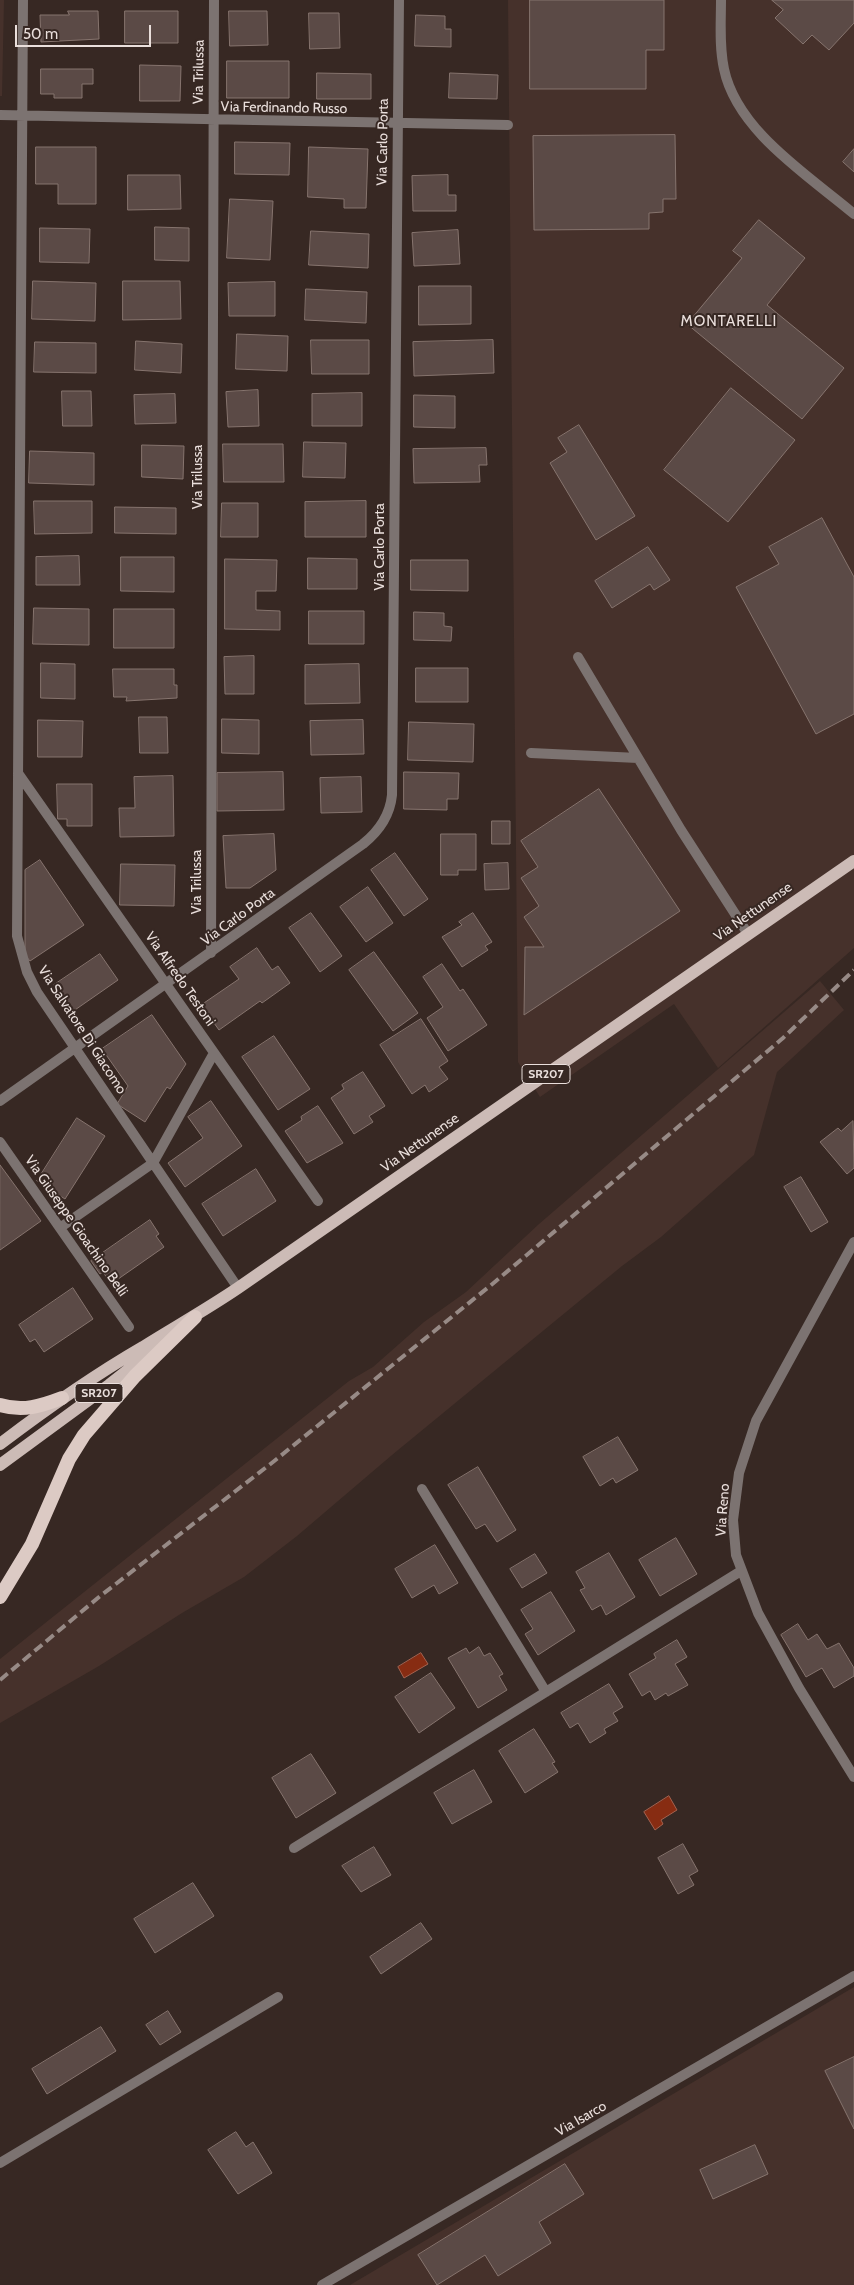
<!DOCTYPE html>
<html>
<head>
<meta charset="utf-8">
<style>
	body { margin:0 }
	#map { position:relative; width:854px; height:2285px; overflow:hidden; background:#372823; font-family:Cabin,sans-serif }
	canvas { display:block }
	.scale { position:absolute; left:15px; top:25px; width:136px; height:22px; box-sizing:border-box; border:2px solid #eadfdc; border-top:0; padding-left:6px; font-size:15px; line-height:18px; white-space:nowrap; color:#eadfdc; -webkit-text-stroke:4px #372823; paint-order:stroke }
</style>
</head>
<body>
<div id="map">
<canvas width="854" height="2285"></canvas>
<div class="scale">50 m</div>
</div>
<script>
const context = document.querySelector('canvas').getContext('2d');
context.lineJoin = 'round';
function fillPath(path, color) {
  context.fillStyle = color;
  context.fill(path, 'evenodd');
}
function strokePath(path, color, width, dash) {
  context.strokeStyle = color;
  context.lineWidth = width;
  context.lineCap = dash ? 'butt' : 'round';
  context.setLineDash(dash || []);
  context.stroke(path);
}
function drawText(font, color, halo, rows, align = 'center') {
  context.font = font + ' Cabin,sans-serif';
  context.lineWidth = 4;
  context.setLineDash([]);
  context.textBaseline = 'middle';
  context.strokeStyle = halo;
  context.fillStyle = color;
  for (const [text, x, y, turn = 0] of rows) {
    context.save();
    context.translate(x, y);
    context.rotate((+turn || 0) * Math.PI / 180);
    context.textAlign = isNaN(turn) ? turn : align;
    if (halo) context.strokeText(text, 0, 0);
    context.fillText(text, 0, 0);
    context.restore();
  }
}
fillPath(new Path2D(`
	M0,0H4L2,96H0Z
	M508,0H854V948L718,1068L674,1004L540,1097L518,1062Z
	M820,981L844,1010L777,1072L754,1155L661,1237L622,1266L392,1455L297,1536L244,1577L182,1613L99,1666L0,1723V1659L349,1381L373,1367L424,1322L466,1292L539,1224Z
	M854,1987V2285H350Z`), '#46312b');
const water = new Path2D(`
	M421,1653L428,1664L404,1678L398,1667Z
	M669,1796L677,1810L661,1820L663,1824L655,1830L644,1812Z`);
fillPath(water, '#872c12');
strokePath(water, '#a5624f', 1);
const building = new Path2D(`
	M530,0H664V50H646V89H530Z
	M772,0H854V23L829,50L812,35L803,44L775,18L783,10Z
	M68,11H98L99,39L41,42L40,15H69Z
	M125,11H178V43H125Z
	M229,11H267L268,45L230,46Z
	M309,13H339L340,48L310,49Z
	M416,15L445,16V29H451V47L415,46Z
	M227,61H289V98H227Z
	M140,65L181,66L180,101H140Z
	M41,69H93V84H82V98H54V94H41Z
	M317,73L371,74V99H317Z
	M450,73L498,75L497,99L449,98Z
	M675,135L676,199H663V212L649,213V229L534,230L533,136Z
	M235,142L290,143L289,175L235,174Z
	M36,147H96V204H58V184H36Z
	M309,147L368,149L366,208H344V199L308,197Z
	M854,149V172L843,162Z
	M128,175H180L181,209L128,210Z
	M448,175V195H456V211H413L412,176Z
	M230,199L273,201L270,260L227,258Z
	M759,220L805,258L767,305L844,368L802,419L687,324L742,258L733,251Z
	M155,227L189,228V261L155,260Z
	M40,228L90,229L89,263L40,262Z
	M458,230L460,264L414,266L412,233Z
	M311,231L369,234L368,268L309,265Z
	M33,281L96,283L95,321L32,319Z
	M123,281H180L181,319L123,320Z
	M275,282V316H229L228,283Z
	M419,286H471V324L419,325Z
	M306,289L367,292L366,323L305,320Z
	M237,334L288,336L287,371L236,369Z
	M311,340H369V374H312Z
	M493,340L494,373L414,376L413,342Z
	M136,341L182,344L181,373L135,370Z
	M35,342L96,343V373L34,372Z
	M731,388L795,440L728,522L664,470Z
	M258,390L259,426L228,427L226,392Z
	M62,391H91L92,426H63Z
	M362,393V426H312V394Z
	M175,394L176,423L135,424L134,395Z
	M414,395L455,396V428L414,427Z
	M579,425L635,516L596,540L550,463L567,452L558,438Z
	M304,442L346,443L345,478L303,477Z
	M223,444H283L284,482H224Z
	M142,445L184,446L183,479L142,477Z
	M486,448L487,465H479L480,482L414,483L413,449Z
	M30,451L94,453V485L29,483Z
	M34,501H92V533L35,534Z
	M366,501V537H305V502Z
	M222,503H258V537H221Z
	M115,507L176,508V534L115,533Z
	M822,518L854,577V714L816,734L736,587L779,564L769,547Z
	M648,547L670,580L654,590L650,584L612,608L595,581Z
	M79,556L80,585H36V557Z
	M121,557H174V592L121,591Z
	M308,558L357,559V589H308Z
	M225,559L277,560L276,591H256V610L280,611V630L225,629Z
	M411,560H468V591L411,590Z
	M34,608L89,609V645L33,644Z
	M114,609H174V648H114Z
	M309,611H364V644H309Z
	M414,612L444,613V626L452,627L451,641L414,640Z
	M254,656V694H225L224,657Z
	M41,663L75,664V699L41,698Z
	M359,664L360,703L305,704V665Z
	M416,668H468V702H416Z
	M113,669H174V685H177V698L126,701L127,697H114Z
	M139,717H167L168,753H140Z
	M222,719L259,720V754L222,753Z
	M38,720L83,721L82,757H38Z
	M363,720L364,754L311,755L310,721Z
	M409,722L474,724L473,762L408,760Z
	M283,772L284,810L217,811V773Z
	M404,772L459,773L458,799H447V810L404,809Z
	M173,776L174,836L120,837L119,808H135L134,777Z
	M361,777L362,812L321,813L320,778Z
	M57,784H92V826H67V819H58Z
	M599,789L680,911L524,1015L525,947H544L524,917L539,906L521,878L538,867L521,841Z
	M492,821H510V844H492Z
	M274,834L276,870L250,888H226L223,836Z
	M441,834H476V870H458V875H441Z
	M395,853L428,899L404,916L371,870Z
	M40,860L84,925L30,961L25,955V870Z
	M508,863L509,889L485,890L484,864Z
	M121,864L175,865L174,906L120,905Z
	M368,887L393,923L366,942L340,907Z
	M311,913L342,956L320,972L289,928Z
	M473,913L492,942L485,946L488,950L462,967L442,937L462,925L459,922Z
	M257,948L272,970L278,966L290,983L262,1003L260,1001L219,1030L201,1005L239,979L230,967Z
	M374,952L418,1013L393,1031L349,970Z
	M100,954L118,980L72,1012L54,985Z
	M442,964L460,991L463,989L487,1025L448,1051L427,1018L443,1007L423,977Z
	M152,1015L186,1064L170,1089L167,1087L145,1122L117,1104L128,1086L102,1049Z
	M421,1019L448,1061L439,1067L448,1079L429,1092L425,1085L412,1094L380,1045Z
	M274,1036L310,1089L278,1110L242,1057Z
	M363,1072L385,1106L369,1116L373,1122L354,1134L331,1098L344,1089L342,1085Z
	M211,1101L242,1146L185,1187L168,1163L203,1138L188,1117Z
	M318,1106L343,1143L307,1163L285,1131L302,1120L301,1117Z
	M77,1118L105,1136L65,1199L37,1181Z
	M853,1121L854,1168L847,1174L820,1142L838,1128L841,1131Z
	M0,1165L41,1221L0,1250Z
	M256,1169L276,1201L223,1236L202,1204Z
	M801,1177L828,1222L811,1232L784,1187Z
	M150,1220L159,1234L156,1236L164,1247L111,1284L103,1272L100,1274L91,1261Z
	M73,1288L93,1319L44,1352L35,1339L30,1342L19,1325Z
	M618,1437L638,1470L616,1483L613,1478L600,1486L583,1457Z
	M478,1467L516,1530L497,1542L485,1524L476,1529L448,1485Z
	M676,1538L697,1574L660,1596L639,1560Z
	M435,1545L458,1583L439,1594L434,1585L412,1598L395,1569Z
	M609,1553L635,1597L606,1615L601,1605L592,1610L580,1590L585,1588L576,1572Z
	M535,1554L547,1573L522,1588L510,1569Z
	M551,1592L575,1631L538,1655L525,1634L533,1629L521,1610Z
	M798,1624L808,1640L817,1634L827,1649L839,1643L854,1668V1676L834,1688L822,1668L806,1677L781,1635Z
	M677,1640L687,1657L675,1664L688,1685L668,1696L666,1693L655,1700L650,1691L642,1696L629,1674L656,1658L654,1654Z
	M479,1647L484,1656L490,1653L503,1674L499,1676L507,1690L478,1708L448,1658L466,1648L469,1653Z
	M431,1673L455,1708L419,1733L395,1697Z
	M609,1684L623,1707L613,1713L618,1721L604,1729L606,1733L590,1743L578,1723L570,1728L561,1713Z
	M534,1729L555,1762L552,1763L558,1772L525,1793L499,1751Z
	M311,1754L336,1793L296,1818L272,1778Z
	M474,1770L492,1802L452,1824L434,1793Z
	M683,1844L698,1871L689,1876L694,1885L678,1894L658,1858Z
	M374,1847L391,1875L361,1892L342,1866Z
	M193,1883L214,1916L155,1953L134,1919Z
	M421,1923L432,1939L381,1974L370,1957Z
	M168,2011L181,2032L160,2045L146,2025Z
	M101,2027L116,2051L47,2094L32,2069Z
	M854,2057V2129L825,2071Z
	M236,2132L246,2147L253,2142L272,2173L238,2194L208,2150Z
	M755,2145L768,2174L713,2199L700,2170Z
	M565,2164L584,2194L539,2222L551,2243L498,2276L485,2255L437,2285L418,2255Z`);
fillPath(building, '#5b4a46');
strokePath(building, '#86746e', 1);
strokePath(new Path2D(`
	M578,657L681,830L748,934
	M531,753L638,758`), '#7c7371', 10);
strokePath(new Path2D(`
	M23,0L17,936L27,972L37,992L238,1288
	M721,0C721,23 719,46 724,69C737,131 808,175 854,214
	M0,115L508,125
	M18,773L318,1201
	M211,953L214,0
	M0,1101L363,844C378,832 390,815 392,795L399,0
	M0,1142L129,1327
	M61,1227L153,1163L214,1053
	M854,1242L756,1421L739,1473L733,1520L736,1555L758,1613L799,1688L854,1777
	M422,1489L546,1692
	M294,1848L741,1571
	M0,2163L278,1997
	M322,2285L854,1976`), '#7c7371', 10);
strokePath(new Path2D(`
	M0,1444C46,1409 93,1376 143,1347C175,1327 207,1309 238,1288L854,861
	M0,1465L109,1385L156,1348`), '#ccbbb6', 12);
strokePath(new Path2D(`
	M0,1405C23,1412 41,1406 62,1398
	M0,1597L32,1544L69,1459L84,1435L135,1376L195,1317`), '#dccac4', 14);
strokePath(new Path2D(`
	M0,1680L99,1597L273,1462L496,1281L783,1038L854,970`), '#978a86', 4, [10, 5]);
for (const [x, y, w] of [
	[546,1074,48],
	[99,1393,48]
]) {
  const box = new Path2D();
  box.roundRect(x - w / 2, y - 9.5, w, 19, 4);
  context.fillStyle = '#372823';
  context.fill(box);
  strokePath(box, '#eadfdc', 1);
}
drawText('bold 12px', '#eadfdc', null, [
	["SR207",546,1074],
	["SR207",99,1393]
]);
drawText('14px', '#eadfdc', '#372823', [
	["Via Trilussa",199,72,-89],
	["Via Ferdinando Russo",284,108,1],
	["Via Carlo Porta",383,142,-89],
	["Via Trilussa",198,477,-90],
	["Via Carlo Porta",380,547,-90],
	["Via Trilussa",197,882,-90],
	["Via Nettunense",753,912,-35],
	["Via Carlo Porta",238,917,-36],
	["Via Alfredo Testoni",180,979,55],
	["Via Salvatore Di Giacomo",82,1030,57],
	["Via Nettunense",420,1143,-35],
	["Via Giuseppe Gioachino Belli",76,1226,55],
	["Via Reno",723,1510,-86],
	["Via Isarco",581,2119,-30]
]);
context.letterSpacing = '1px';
drawText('15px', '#eadfdc', '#372823', [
	["MONTARELLI",729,322]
]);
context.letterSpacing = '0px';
</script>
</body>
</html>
